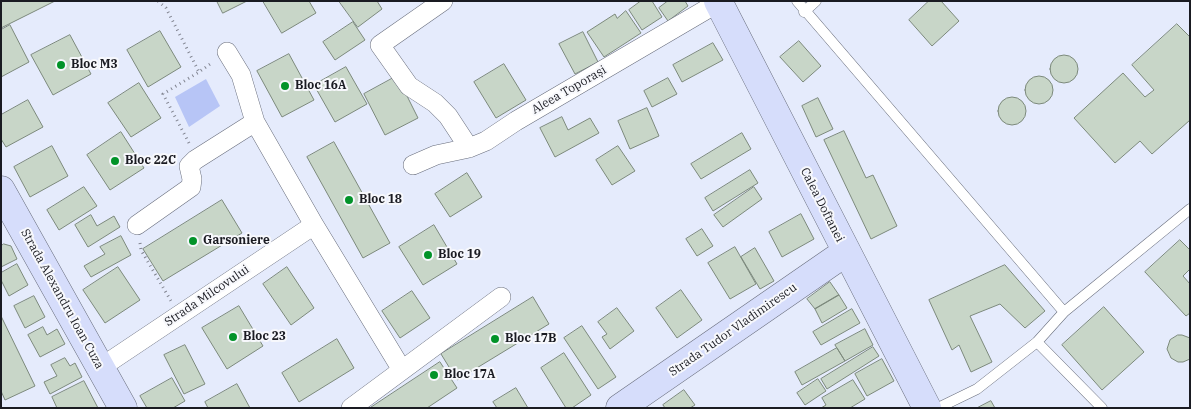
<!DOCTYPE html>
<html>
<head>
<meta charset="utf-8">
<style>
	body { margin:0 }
	#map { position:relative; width:1191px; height:409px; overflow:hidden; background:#e5ebfc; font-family:"IBM Plex Serif",serif }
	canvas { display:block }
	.frame { position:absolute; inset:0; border:2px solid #1a1b22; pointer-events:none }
</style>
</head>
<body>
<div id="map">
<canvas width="1191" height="409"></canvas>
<div class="frame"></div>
</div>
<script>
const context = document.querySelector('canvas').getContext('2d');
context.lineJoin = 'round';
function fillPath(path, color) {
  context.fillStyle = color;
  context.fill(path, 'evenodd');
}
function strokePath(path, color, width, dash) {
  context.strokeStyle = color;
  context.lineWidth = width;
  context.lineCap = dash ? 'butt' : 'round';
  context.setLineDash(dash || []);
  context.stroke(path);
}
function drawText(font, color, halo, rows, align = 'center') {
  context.font = font + ' "IBM Plex Serif",serif';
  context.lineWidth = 4;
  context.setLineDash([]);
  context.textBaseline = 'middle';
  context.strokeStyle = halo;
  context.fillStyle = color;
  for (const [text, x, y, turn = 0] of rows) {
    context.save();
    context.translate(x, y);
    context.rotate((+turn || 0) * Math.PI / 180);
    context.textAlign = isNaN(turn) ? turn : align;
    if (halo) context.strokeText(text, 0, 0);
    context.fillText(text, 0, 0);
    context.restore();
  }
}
fillPath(new Path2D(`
	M206,79L220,106L189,127L175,97Z`), '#b7c5f6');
const building = new Path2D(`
	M1,1H55L1,28Z
	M217,1H247L223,13Z
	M263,1H309L316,13L282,33Z
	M339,1H377L382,9L358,27Z
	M641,1H652L662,17L642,30L629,10Z
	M668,1H685L688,6L668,21L659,8Z
	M929,1H941L959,21L932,46L909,20Z
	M626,11L641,33L604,57L587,32L615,14L617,18Z
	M353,22L365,40L335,60L323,42Z
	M1177,24L1190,37V120L1152,154L1140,141L1115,163L1074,118L1123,73L1145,97L1154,90L1132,65Z
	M10,25L29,62L1,77V30Z
	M160,31L181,67L148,87L127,50Z
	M583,32L598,62L575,74L559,44Z
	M70,35L91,74L53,95L31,55Z
	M799,41L821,66L803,82L780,57Z
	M713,43L723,60L682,82L673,65Z
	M289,54L314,100L282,117L257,71Z
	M1050 69a14 14 0 1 1 28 0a14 14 0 1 1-28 0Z
	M504,64L526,100L496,118L474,82Z
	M346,67L367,104L335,122L314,85Z
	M397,76L418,118L385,135L364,94Z
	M1025 90a14 14 0 1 1 28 0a14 14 0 1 1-28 0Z
	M668,78L677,94L652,107L644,91Z
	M139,83L161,118L131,137L108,103Z
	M998 111a14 14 0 1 1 28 0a14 14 0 1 1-28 0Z
	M818,98L833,129L816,137L802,106Z
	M28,100L43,127L6,147L1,139V115Z
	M647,108L659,136L630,149L618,121Z
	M562,117L568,130L590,118L599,133L555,157L540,128Z
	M844,131L866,178L873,175L897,226L871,239L824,140Z
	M121,132L144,168L110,190L87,155Z
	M742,133L751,149L701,179L691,164Z
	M334,142L390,243L363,258L307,157Z
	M52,146L68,176L30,197L14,167Z
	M618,146L635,171L612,185L596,160Z
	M750,170L758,183L713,211L705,198Z
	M467,173L482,197L450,217L435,194Z
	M84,187L97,206L59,230L47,210Z
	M754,187L762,199L723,227L714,215Z
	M222,200L242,233L163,281L143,249Z
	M801,214L814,239L782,257L769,232Z
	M91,215L97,226L114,216L120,227L88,247L75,225Z
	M434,225L457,264L423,285L399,247Z
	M702,229L713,246L697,256L686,239Z
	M121,236L131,255L91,277L84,266L105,254L100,247Z
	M1180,240L1190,250V269L1183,276L1190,284V313L1186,316L1145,272Z
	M4,244L11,246L17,259L1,267V246Z
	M735,247L756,284L730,299L708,263Z
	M755,248L774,281L760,289L741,257Z
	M17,264L28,285L9,296L1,280V273Z
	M1005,265L1045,311L1025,328L1000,304L970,316L992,362L971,372L959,345L952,350L929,300Z
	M118,267L140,300L105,323L83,290Z
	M287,267L314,308L291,325L263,284Z
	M830,282L839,295L815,309L807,299Z
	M681,290L702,320L677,338L656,308Z
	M412,291L430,318L400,338L382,311Z
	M839,295L847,308L822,323L815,309Z
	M34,296L45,317L25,328L14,306Z
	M533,297L549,324L457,380L441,354Z
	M239,306L263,346L227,369L202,328Z
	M1104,307L1144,352L1102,390L1062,345Z
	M617,308L634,331L610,349L602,337L607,334L598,322Z
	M852,309L860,323L821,345L813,332Z
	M1,316L35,386L5,400L1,391Z
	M582,326L616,377L598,389L564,338Z
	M43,327L47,335L57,329L65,344L40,357L28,335Z
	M865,329L873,345L845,361L835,345Z
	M1178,335H1182L1190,338V359L1183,362H1178L1171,358L1167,349L1170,340Z
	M337,339L354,368L299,402L282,373Z
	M185,345L205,384L184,394L164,355Z
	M873,347L879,356L827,389L821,379Z
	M837,348L845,361L802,385L795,372Z
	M564,353L591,395L572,408H566L541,368Z
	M65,358L70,366L75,363L82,377L50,394L44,382L57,376L51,365Z
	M882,359L894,381L867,396L855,374Z
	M440,362L457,388L427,408H370Z
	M172,378L185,401L173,408H147L140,396Z
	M818,379L826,391L805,405L797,393Z
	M853,380L865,399L850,408H821L826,405L822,398Z
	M84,381L98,408H57L52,397Z
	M237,384L250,408H208L205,402Z
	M516,388L528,408H497L493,402Z
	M684,390L695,405L690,408H665L663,405Z
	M991,401L995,408H977Z`);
fillPath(building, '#c8d6c8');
strokePath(building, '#7c897c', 1);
const lane = new Path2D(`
	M797,1L1064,312
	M804,12L816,1
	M1037,342L1102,408
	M938,408L977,389L1037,342L1064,312L1190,209`);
const street = new Path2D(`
	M443,1L380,45L409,86L435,103L448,116L469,148
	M227,52L241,75L255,122L314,225
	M413,165L436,155L469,148L486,141L516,121L719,2
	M137,225L191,187L192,179L189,166L195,160L255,122
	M100,368L314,225L402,370
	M351,408L501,297`);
const secondary = new Path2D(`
	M718,1L927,408
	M1,190L123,408
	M620,408L846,252`);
strokePath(lane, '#676c7b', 11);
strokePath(street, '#676c7b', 20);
strokePath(secondary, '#676c7b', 29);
strokePath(new Path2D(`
	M158,1L166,8L199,72L213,62
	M189,143L163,94L199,72
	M140,243L141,250L171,301`), '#828591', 3, [1, 4]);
strokePath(lane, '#fff', 10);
strokePath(street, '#fff', 19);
strokePath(secondary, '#d6ddfb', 28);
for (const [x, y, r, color] of [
	[61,65,5,"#029329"],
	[285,86,5,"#029329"],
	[115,161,5,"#029329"],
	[349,200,5,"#029329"],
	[193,241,5,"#029329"],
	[428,255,5,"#029329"],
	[233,337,5,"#029329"],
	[495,339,5,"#029329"],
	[434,375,5,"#029329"]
]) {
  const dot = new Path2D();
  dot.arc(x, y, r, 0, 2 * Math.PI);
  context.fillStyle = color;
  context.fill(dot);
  strokePath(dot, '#f7f8fc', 2);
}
drawText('bold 12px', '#1a1b22', '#f7f8fc', [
	["Bloc M3",71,65],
	["Bloc 16A",295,86],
	["Bloc 22C",125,161],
	["Bloc 18",359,200],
	["Garsoniere",203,241],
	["Bloc 19",438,255],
	["Bloc 23",243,337],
	["Bloc 17B",505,339],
	["Bloc 17A",444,375]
], 'left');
drawText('12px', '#1a1b22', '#f7f8fc', [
	["Aleea Toporași",569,90,-30],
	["Calea Doftanei",822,205,63],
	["Strada Milcovului",207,296,-34],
	["Strada Alexandru Ioan Cuza",62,299,61],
	["Strada Tudor Vladimirescu",733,330,-35]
]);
</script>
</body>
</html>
